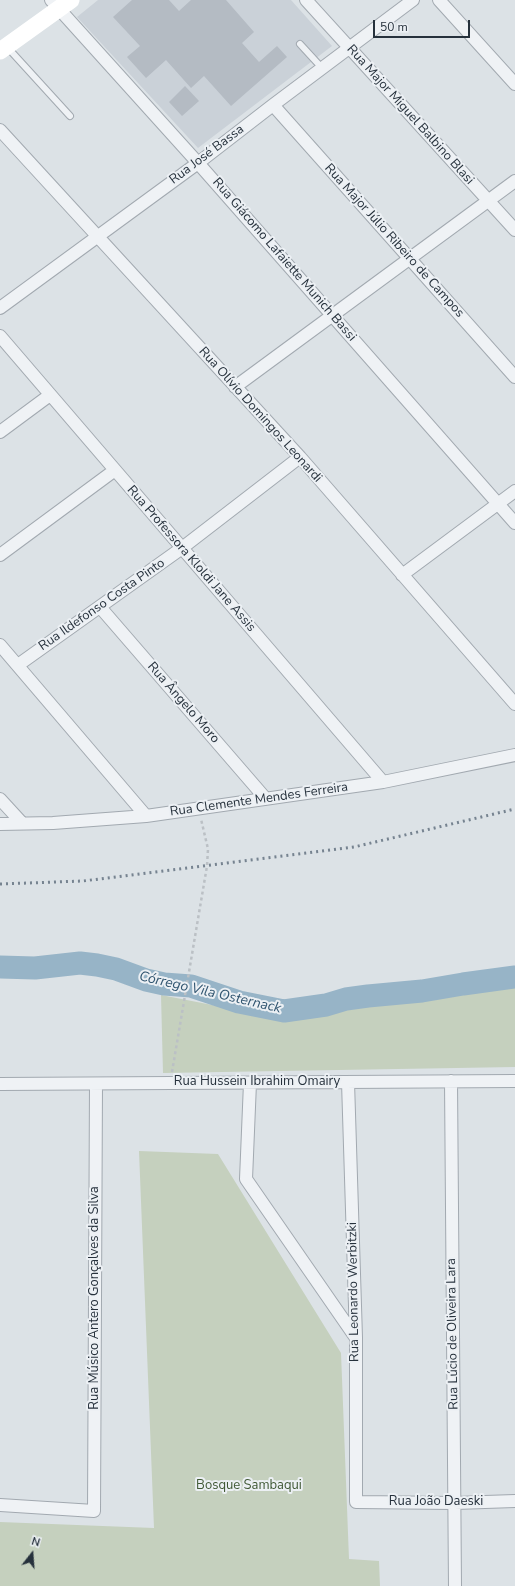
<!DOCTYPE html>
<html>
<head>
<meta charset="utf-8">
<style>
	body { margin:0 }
	#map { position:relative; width:515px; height:1586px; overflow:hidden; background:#dce2e6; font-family:"Nunito Sans",sans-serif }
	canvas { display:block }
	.north { position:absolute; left:12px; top:1534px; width:40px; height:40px; -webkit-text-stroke:3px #ecf0f4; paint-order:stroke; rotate:17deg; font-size:11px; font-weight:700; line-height:16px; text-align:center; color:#26313c }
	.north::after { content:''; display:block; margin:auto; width:14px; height:18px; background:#26313c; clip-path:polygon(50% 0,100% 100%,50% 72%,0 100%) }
	.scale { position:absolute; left:373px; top:20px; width:97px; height:18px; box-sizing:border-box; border:2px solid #26313c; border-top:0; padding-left:5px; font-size:12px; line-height:14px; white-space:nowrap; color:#26313c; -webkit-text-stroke:3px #ecf0f4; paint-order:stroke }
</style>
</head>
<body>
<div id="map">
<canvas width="515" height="1586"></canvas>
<div class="north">N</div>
<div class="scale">50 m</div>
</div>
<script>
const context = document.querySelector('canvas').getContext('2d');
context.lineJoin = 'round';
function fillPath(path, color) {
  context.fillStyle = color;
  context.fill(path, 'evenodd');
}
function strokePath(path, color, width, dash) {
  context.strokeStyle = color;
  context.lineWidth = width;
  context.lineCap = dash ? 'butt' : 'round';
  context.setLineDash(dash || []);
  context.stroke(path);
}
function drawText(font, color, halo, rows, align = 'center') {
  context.font = font + ' "Nunito Sans",sans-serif';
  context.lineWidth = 4;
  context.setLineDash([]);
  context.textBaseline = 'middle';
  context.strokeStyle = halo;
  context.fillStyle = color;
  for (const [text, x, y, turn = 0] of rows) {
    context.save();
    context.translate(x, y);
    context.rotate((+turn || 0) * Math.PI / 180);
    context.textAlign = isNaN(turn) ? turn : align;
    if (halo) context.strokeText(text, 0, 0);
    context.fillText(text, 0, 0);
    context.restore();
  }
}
fillPath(new Path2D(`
	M98,0H291L332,46L198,148L77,17Z`), '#cad1d8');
fillPath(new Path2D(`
	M515,986V1067L163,1073L161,995L284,1019L376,1002Z
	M139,1151L218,1154L341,1353L349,1559L379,1561L380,1586H0V1522L154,1528Z`), '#c5d0be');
strokePath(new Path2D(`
	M0,967L35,968L80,963L97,965L116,969L146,980L164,984L191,986L239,1002L284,1011L326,1005L346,999L368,996L422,991L463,984L515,977`), '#97b4c7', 23);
fillPath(new Path2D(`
	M132,0H169L179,11L191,0H226L254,32L242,43L259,62L277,46L287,57L231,106L204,76L191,88L166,60L146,78L127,57L140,46L113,17Z
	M185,86L199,101L182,116L169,102Z`), '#b4bbc3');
const lane = new Path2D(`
	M300,44L322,68
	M8,48L70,116`);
const street = new Path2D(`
	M51,0L198,163L515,523
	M306,0L515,230
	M439,0L515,84
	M273,105L515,377
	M0,130L300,457L515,704
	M0,308L198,163L273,105L413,0
	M0,336L383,782
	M235,387L515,181
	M0,432L50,395
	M0,555L115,470
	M402,575L515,491
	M100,607L266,799
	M0,645L146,816
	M18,665L182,548L300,457
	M0,799L22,823
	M0,824L53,823L146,816L383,782L515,755
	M451,1081L455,1586
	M348,1082L356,1338V1502L455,1503L515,1501
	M250,1083L246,1179L356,1338
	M0,1084L515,1081
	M0,1505L94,1511L96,1084`);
strokePath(lane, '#a2a9b0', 8);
strokePath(street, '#a2a9b0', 14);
strokePath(new Path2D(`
	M172,1072L207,866L208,849L201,819`), '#bbc0c5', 2.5, [3, 3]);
strokePath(lane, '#eff2f5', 6);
strokePath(street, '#eff2f5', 12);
strokePath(new Path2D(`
	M0,51L71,0`), '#fff', 17);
strokePath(new Path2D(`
	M0,884L83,881L354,847L515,809`), '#768390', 3, [2, 4]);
drawText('13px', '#26313c', '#ecf0f4', [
	["Rua Major Miguel Balbino Blasi",410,115,48],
	["Rua José Bassa",207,155,-37],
	["Rua Major Júlio Ribeiro de Campos",394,241,48],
	["Rua Giácomo Lafaiette Munich Bassi",284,260,49],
	["Rua Olívio Domingos Leonardi",260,415,48],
	["Rua Professora Kloldi Jane Assis",191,559,49],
	["Rua Ildefonso Costa Pinto",102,605,-35],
	["Rua Ângelo Moro",183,703,49],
	["Rua Clemente Mendes Ferreira",259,800,-8],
	["Rua Hussein Ibrahim Omairy",257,1082],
	["Rua Leonardo Werbitzki",354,1292,-91],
	["Rua Músico Antero Gonçalves da Silva",95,1298,-90],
	["Rua Lúcio de Oliveira Lara",453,1334,-91],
	["Rua João Daeski",436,1502]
]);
drawText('13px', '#3f5834', '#ecf0f4', [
	["Bosque Sambaqui",249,1486]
]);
drawText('italic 14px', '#315570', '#ecf0f4', [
	["Córrego Vila Osternack",210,993,13]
]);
</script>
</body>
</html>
